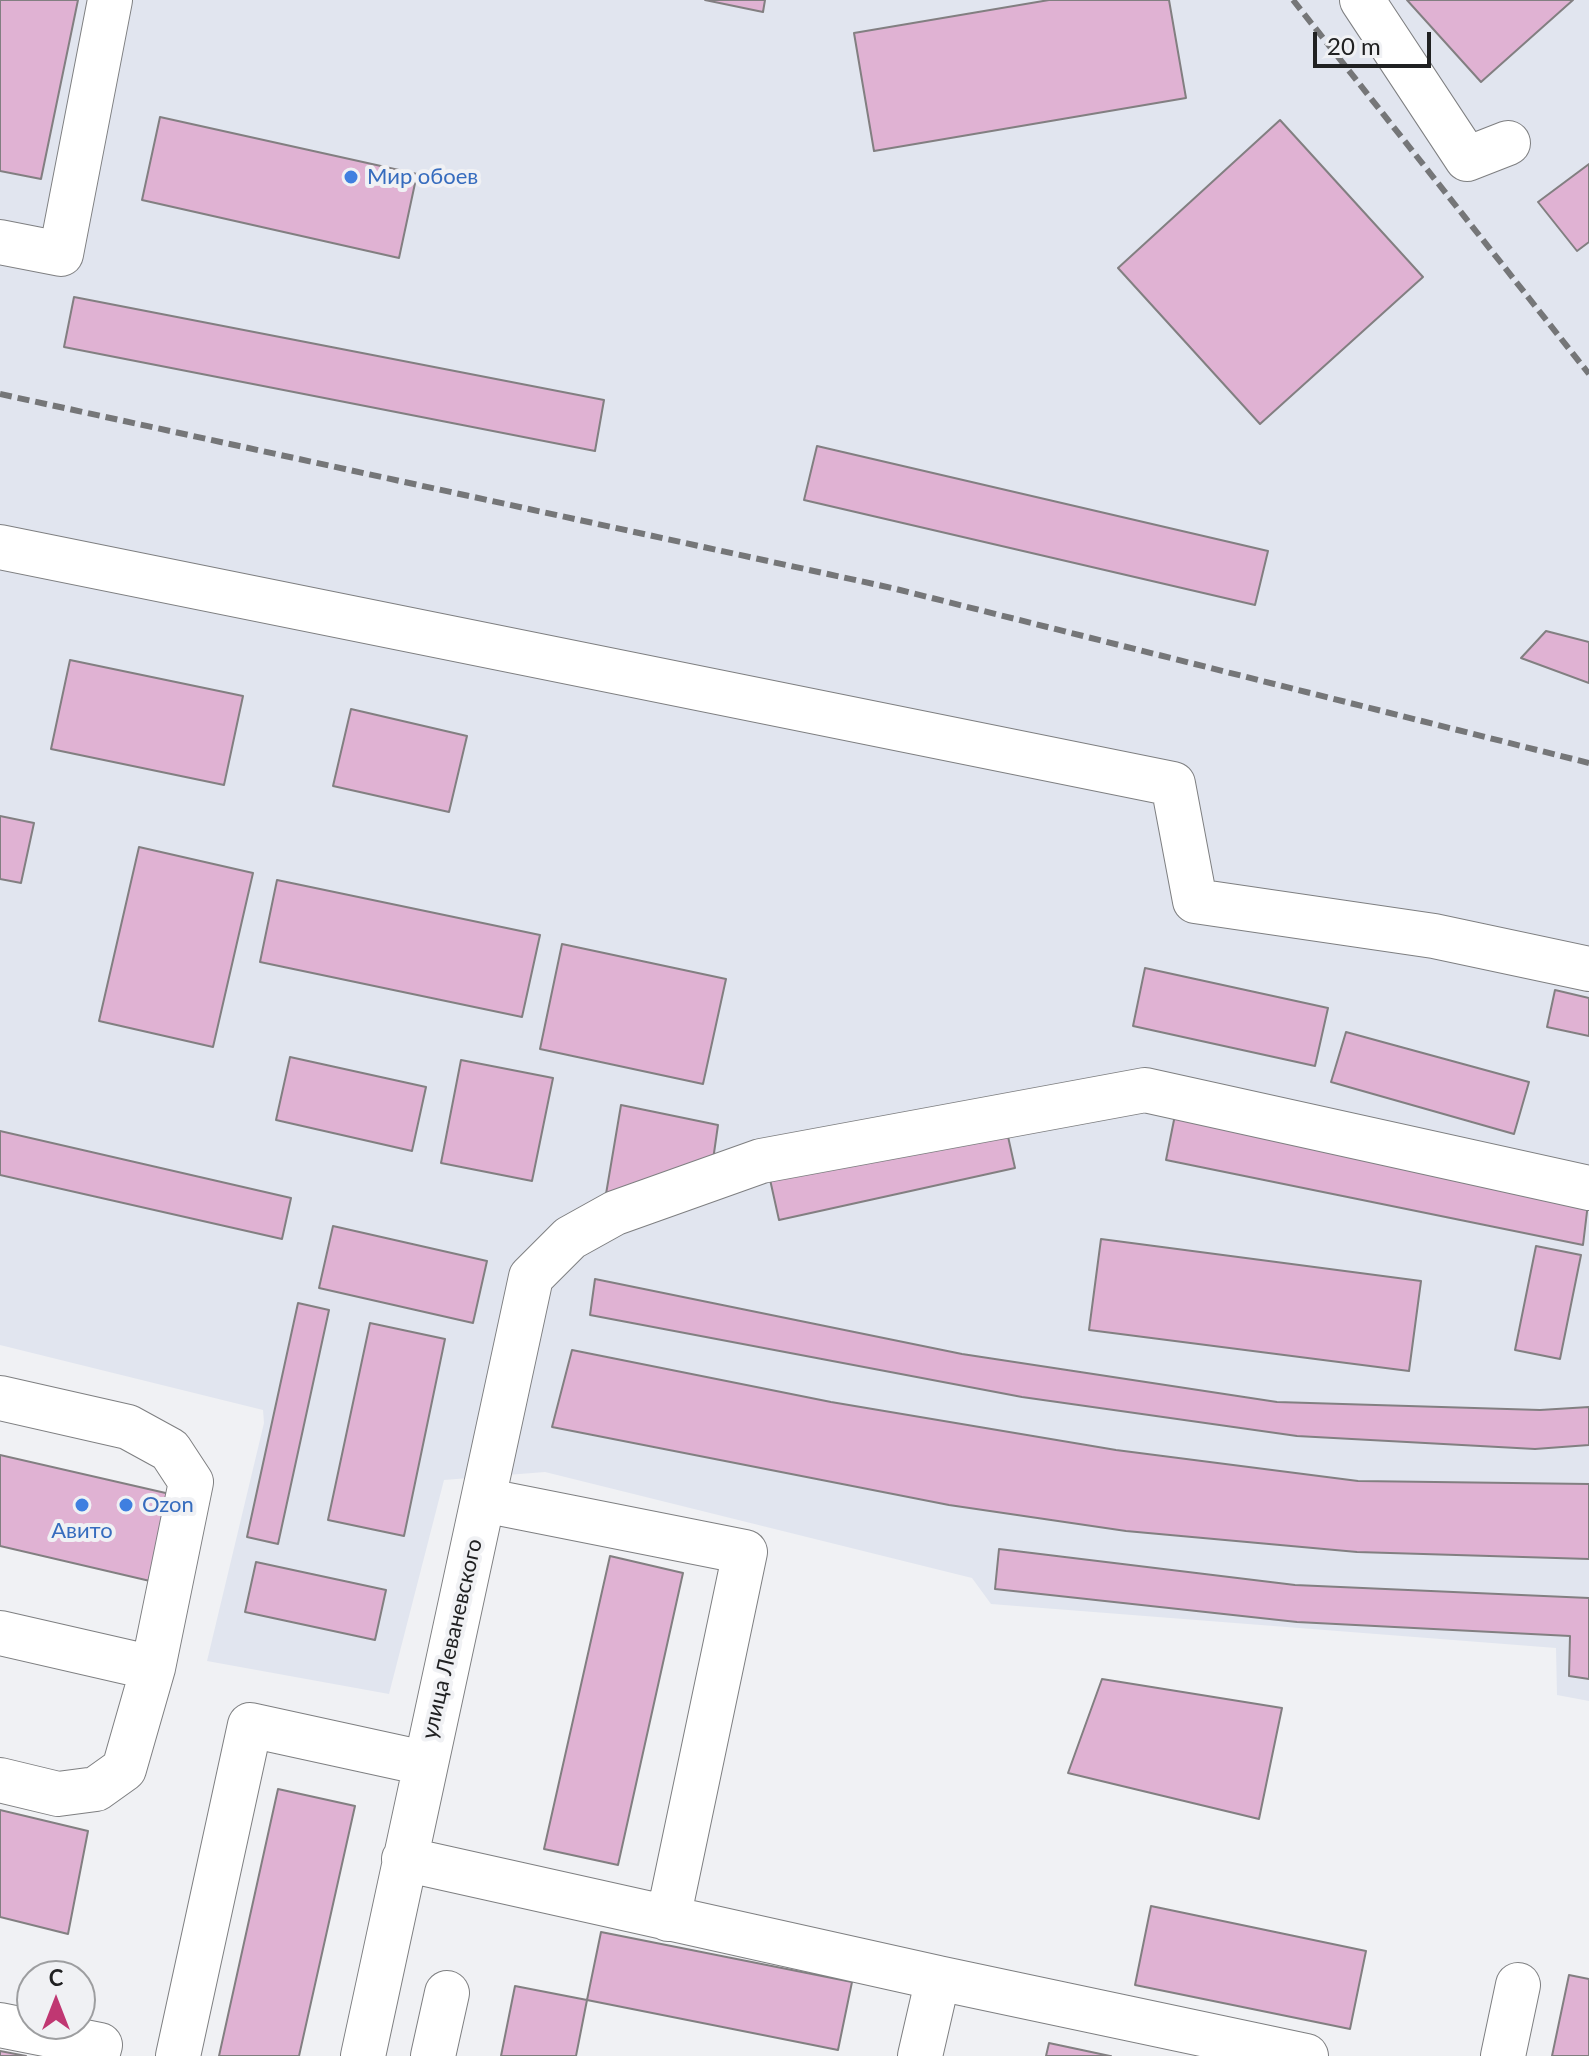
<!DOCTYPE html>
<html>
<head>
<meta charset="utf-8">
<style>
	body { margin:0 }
	#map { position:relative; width:1589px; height:2056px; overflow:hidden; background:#f0f1f4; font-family:Lato,sans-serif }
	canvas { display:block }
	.north { position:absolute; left:16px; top:1960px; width:80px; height:80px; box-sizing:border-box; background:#f0f1f4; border:2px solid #9d9ea0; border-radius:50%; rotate:0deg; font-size:22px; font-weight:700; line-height:32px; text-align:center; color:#202122 }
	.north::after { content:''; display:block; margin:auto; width:28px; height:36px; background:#c03772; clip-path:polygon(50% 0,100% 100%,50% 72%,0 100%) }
	.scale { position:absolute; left:1313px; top:32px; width:118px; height:36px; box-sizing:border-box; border:4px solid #202122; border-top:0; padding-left:10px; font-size:24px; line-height:28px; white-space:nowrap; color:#202122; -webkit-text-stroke:6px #f0f1f4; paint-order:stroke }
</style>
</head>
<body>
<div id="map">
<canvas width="1589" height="2056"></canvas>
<div class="north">С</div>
<div class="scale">20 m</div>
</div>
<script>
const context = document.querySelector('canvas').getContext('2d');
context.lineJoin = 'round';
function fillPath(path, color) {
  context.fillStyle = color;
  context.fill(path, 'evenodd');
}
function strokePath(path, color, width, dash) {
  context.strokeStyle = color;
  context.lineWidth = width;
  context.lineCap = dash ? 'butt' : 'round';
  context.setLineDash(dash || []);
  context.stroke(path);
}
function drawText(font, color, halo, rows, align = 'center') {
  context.font = font + ' Lato,sans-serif';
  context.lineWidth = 8;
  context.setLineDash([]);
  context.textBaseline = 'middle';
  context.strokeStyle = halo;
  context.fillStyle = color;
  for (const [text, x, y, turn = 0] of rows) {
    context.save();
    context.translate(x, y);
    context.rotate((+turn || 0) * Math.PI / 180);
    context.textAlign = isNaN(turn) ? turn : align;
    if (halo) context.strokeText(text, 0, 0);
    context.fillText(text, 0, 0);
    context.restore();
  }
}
fillPath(new Path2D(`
	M0,0H1589V1701L1557,1695L1556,1648L991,1604L972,1578L545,1472L444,1480L389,1694L207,1661L264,1423L263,1410L0,1345Z`), '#e1e5ef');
const building = new Path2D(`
	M0,0H78L41,179L0,171Z
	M705,0H765L763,12Z
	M1049,0H1169L1186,98L874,151L854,33Z
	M1407,0H1573L1481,82Z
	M160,117L417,174L399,258L142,200Z
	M1280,120L1423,277L1260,424L1118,268Z
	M1589,164V242L1577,251L1538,202Z
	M74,297L604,400L595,451L64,347Z
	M817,446L1268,551L1255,605L804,500Z
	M1546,631L1589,642V683L1521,658Z
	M70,660L243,696L224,785L51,749Z
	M351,709L467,736L449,812L333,786Z
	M0,816L34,823L21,883L0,879Z
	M139,847L253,873L213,1047L99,1021Z
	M277,880L540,935L522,1017L260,962Z
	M562,944L726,979L703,1084L540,1049Z
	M1145,968L1328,1008L1315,1066L1133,1026Z
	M1555,990L1589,998V1036L1547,1027Z
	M1346,1032L1529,1082L1514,1134L1331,1082Z
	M290,1057L426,1087L412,1151L276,1120Z
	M461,1060L553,1078L532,1181L441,1163Z
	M621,1105L718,1125L712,1167L605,1200Z
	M1176,1110L1589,1195L1583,1245L1166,1160Z
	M1005,1123L1015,1168L779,1220L769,1175Z
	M0,1131L291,1198L282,1239L0,1175Z
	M333,1226L487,1261L473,1323L319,1288Z
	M1101,1239L1421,1281L1409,1371L1089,1330Z
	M1536,1246L1581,1255L1560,1359L1515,1350Z
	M595,1279L962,1354L1277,1402L1540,1410L1589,1407V1445L1535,1449L1297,1436L1022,1397L590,1315Z
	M298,1303L329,1310L278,1544L247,1537Z
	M370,1323L445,1339L404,1536L328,1520Z
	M572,1350L831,1402L1116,1450L1358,1481L1589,1484V1559L1357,1552L1126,1531L949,1505L552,1427Z
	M0,1455L170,1494L150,1581L0,1546Z
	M999,1549L1295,1585L1589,1598V1679L1569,1676L1570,1636L1297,1622L995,1589Z
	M610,1556L683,1573L618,1865L544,1849Z
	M256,1562L386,1590L375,1640L245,1612Z
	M1102,1679L1282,1708L1259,1819L1068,1773Z
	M278,1789L355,1806L299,2056H219Z
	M0,1810L88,1831L68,1934L0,1917Z
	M1151,1906L1366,1951L1350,2029L1135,1985Z
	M601,1932L852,1982L838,2050L587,2000Z
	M1569,1975L1589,1979V2056H1552Z
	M515,1986L587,2000L576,2056H501Z
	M1049,2043L1110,2056H1111H1046Z
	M0,2051L26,2056H0Z`);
fillPath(building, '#e0b2d3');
strokePath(building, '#827f81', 2);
const minor = new Path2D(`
	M1362,0L1467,159L1508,143
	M0,242L61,254L110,0
	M0,547L1173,784L1195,901L1434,936L1589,969
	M0,1398L128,1427L170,1450L191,1482L153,1668L124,1769L96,1789L58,1794L0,1780
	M483,1500L745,1552L668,1919
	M0,1633L153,1668
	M404,1859L938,1978L920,2056
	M938,1978L1306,2056
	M0,2025L100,2045L97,2056
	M178,2056L250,1725L424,1763
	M363,2056L531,1277L570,1238L615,1213L761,1161L1145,1090L1589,1188
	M433,2056L447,1993
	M1503,2056L1518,1985`);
strokePath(minor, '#7e7f81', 46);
strokePath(minor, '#fff', 44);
strokePath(new Path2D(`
	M1293,0L1589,374
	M0,394L892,588L1589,763`), '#757678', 6, [12, 6]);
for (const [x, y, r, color] of [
	[351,177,8,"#3f7fe0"],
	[82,1505,8,"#3f7fe0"],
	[126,1505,8,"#3f7fe0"]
]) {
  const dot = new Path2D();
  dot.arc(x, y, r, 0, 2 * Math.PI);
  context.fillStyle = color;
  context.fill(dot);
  strokePath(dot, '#f0f1f4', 3);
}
drawText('22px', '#366cbe', '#f0f1f4', [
	["Мир обоев",367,177],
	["Ozon",142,1505],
	["Авито",82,1531,"center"]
], 'left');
drawText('22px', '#202122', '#f0f1f4', [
	["улица Леваневского",452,1639,-77]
]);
</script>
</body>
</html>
